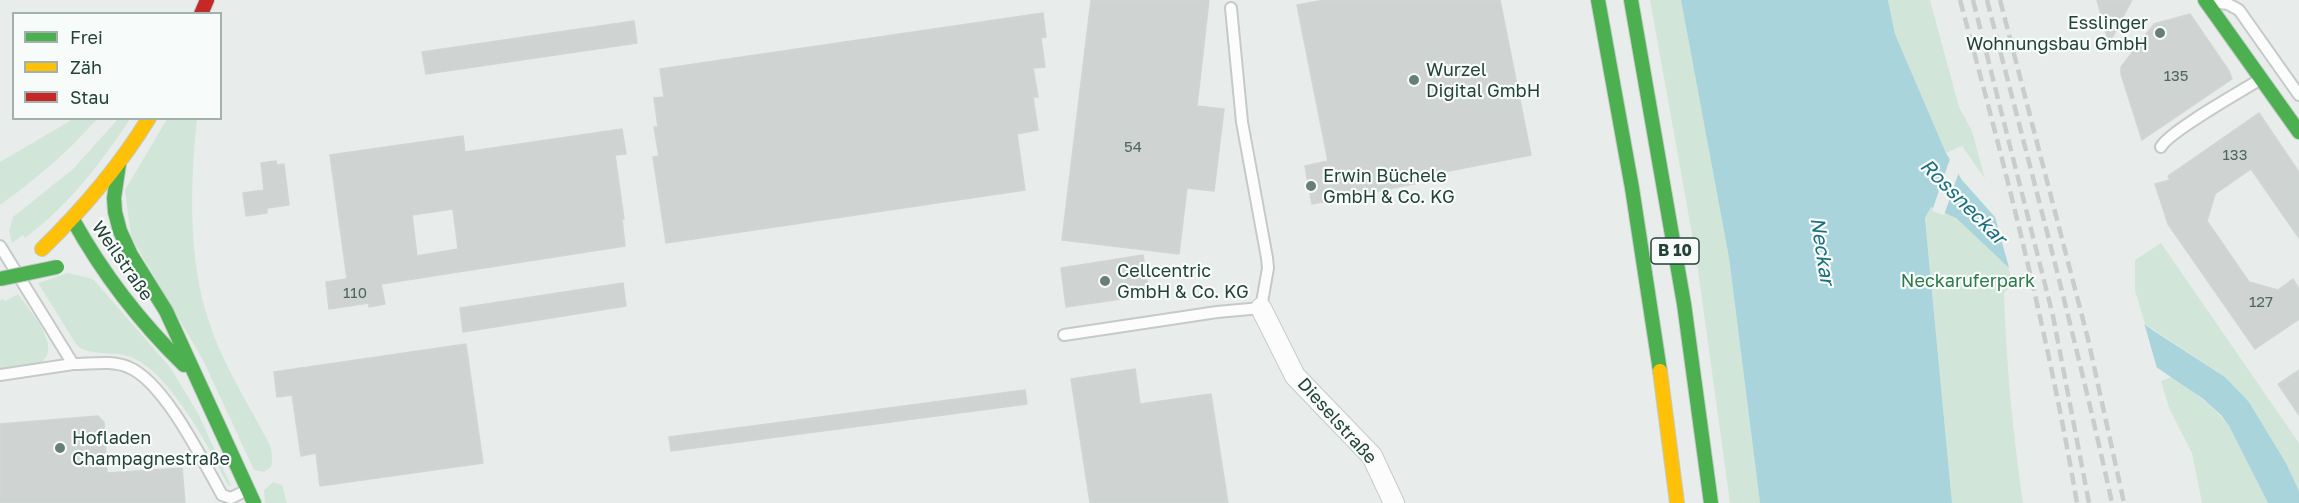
<!DOCTYPE html>
<html>
<head>
<meta charset="utf-8">
<style>
	body { margin:0 }
	#map { position:relative; width:2299px; height:503px; overflow:hidden; background:#e8edeb; font-family:"Golos Text",sans-serif }
	canvas { display:block }
	.legend { position:absolute; left:12px; top:12px; width:210px; height:108px; box-sizing:border-box; background:#f7fbf9; border:2px solid #a3b1ad; margin:0; padding:8px 10px; list-style:none; font-size:18px; color:#24423a }
	.legend li { display:flex; align-items:center; gap:12px; height:30px }
	.legend b { width:30px; border:2px solid #a3b1ad }
</style>
</head>
<body>
<div id="map">
<canvas width="2299" height="503"></canvas>
<ul class="legend">
<li><b style="height:8px;background:#4caf50"></b>Frei</li>
<li><b style="height:8px;background:#ffc107"></b>Zäh</li>
<li><b style="height:8px;background:#c62828"></b>Stau</li>
</ul>
</div>
<script>
const context = document.querySelector('canvas').getContext('2d');
context.lineJoin = 'round';
function fillPath(path, color) {
  context.fillStyle = color;
  context.fill(path, 'evenodd');
}
function strokePath(path, color, width, dash) {
  context.strokeStyle = color;
  context.lineWidth = width;
  context.lineCap = dash ? 'butt' : 'round';
  context.setLineDash(dash || []);
  context.stroke(path);
}
function drawText(font, color, halo, rows, align = 'center') {
  context.font = font + ' "Golos Text",sans-serif';
  context.lineWidth = 4.5;
  context.setLineDash([]);
  context.textBaseline = 'middle';
  context.strokeStyle = halo;
  context.fillStyle = color;
  for (const [text, x, y, turn = 0] of rows) {
    context.save();
    context.translate(x, y);
    context.rotate((+turn || 0) * Math.PI / 180);
    context.textAlign = isNaN(turn) ? turn : align;
    if (halo) context.strokeText(text, 0, 0);
    context.fillText(text, 0, 0);
    context.restore();
  }
}
fillPath(new Path2D(`
	M1650,0H1681L1729,258L1760,503H1730L1696,256Z
	M1888,0H1930L1959,107L1972,131L1985,179L1962,146L1946,153L1895,34Z
	M75,118L97,119C69,151 35,180 0,205V162Z
	M118,119H130C101,163 68,206 25,238L23,235L12,243L9,231L13,217L73,169Z
	M167,119H197C190,183 188,260 209,322C223,365 249,405 270,445C272,453 273,459 271,467L264,472L254,470L203,360L131,237L125,190Z
	M1931,207L1956,218L2008,267L2013,284L2004,293C2006,363 2013,433 2023,503H1952L1925,217Z
	M2161,243L2299,443V491L2286,463L2249,402L2225,377L2145,324L2135,291V260Z
	M68,273L93,279L170,367L199,415L231,486L228,485C209,447 171,375 133,358C116,350 86,357 76,344L38,283Z
	M18,294C30,311 70,355 33,366C22,369 11,369 0,370V300L3,299L5,301Z
	M2172,377C2193,392 2213,405 2229,426L2268,503H2202L2192,453L2169,408L2161,381Z
	M273,482L282,485L287,503H265L264,490Z`), '#d1e6d8');
fillPath(new Path2D(`
	M1681,0H1888L1895,34L1946,153L1962,180L1994,216L2154,331L2225,377L2249,402L2286,463L2299,491V503H2268L2229,426L2221,415L2202,398L2008,267L1956,218L1931,207L1925,218L1952,503H1760L1729,258Z`), '#a9d4db');
fillPath(new Path2D(`
	M1951,156L1959,172L1944,215L1932,211Z
	M1993,210L2143,319L2158,372L2010,271Z`), '#e8edeb');
const building = new Path2D(`
	M1091,0H1209L1197,106L1224,109L1214,191L1187,188L1179,254L1062,240Z
	M1324,0H1500L1531,155L1423,176L1424,182L1312,204L1305,166L1328,161L1297,5Z
	M2097,0H2132L2109,44Z
	M1043,13L1046,37L1041,38L1045,67L1033,68L1038,97H1033L1038,130L1017,134L1025,190L666,243L653,157L659,156L654,127H658L654,98L664,97L660,69Z
	M2190,14L2229,71L2232,79L2142,140L2121,74V67L2154,24Z
	M634,21L637,43L426,74L422,52Z
	M2259,113L2299,172V238L2251,169L2215,194L2207,221L2249,282L2278,290L2293,279L2299,289V319L2255,349L2168,224L2155,184L2170,180L2168,176Z
	M622,129L626,154L615,155L624,219H622L625,246L381,284L385,304L369,307V303L329,309L326,282L347,279L330,155L463,136L465,152ZM453,209L458,249L417,256L412,215Z
	M276,161L277,165L284,164L289,205L267,208V213L246,216L243,193L264,190L261,163Z
	M1143,255L1149,295L1066,307L1061,268Z
	M623,283L626,306L463,332L460,308Z
	M466,344L483,463L320,486L316,453L301,456L292,395L277,397L274,372Z
	M1135,369L1140,404L1211,394L1228,503H1090L1071,379Z
	M2299,370V415L2278,384Z
	M1025,390L1027,404L671,451L669,437Z
	M98,416L104,422L107,473L182,468L185,503H0V424Z`);
fillPath(building, '#cfd4d2');
strokePath(building, '#d1d6d4', 1.5);
const lane = new Path2D(`
	M2213,2L2228,4L2239,10L2299,95
	M2161,147C2168,132 2240,92 2259,80
	M0,246L73,364C91,364 112,360 128,367C164,381 203,461 222,495L231,498L247,490
	M1064,335L1217,312L1261,308L1268,268L1267,258L1242,122L1231,8
	M0,375L73,364`);
const street = new Path2D(`
	M1261,308L1295,376L1372,456L1394,503`);
const fast = new Path2D(`
	M1598,0L1632,188L1660,371
	M1631,0L1684,304L1711,503
	M2205,0L2299,132
	M119,164L114,198L115,212L120,231L131,255L166,311L254,503
	M73,220C103,274 140,322 184,365`);
const slow = new Path2D(`
	M42,249C83,209 119,167 149,118
	M1660,371L1677,503`);
const jam = new Path2D(`
	M201,14L207,0`);
strokePath(lane, '#c5cac8', 14);
strokePath(street, '#c5cac8', 22);
strokePath(fast, '#c3cbc8', 16);
strokePath(slow, '#c3cbc8', 16);
strokePath(jam, '#c3cbc8', 16);
strokePath(lane, '#fcfcfc', 10);
strokePath(street, '#fcfcfc', 20);
strokePath(fast, '#4caf50', 14);
strokePath(slow, '#ffc107', 14);
strokePath(jam, '#c62828', 14);
strokePath(new Path2D(`
	M1960,0C2005,166 2048,333 2077,503
	M1973,0L2053,316L2089,503
	M1987,0C2030,167 2075,334 2112,503
	M2000,0L2088,339L2124,503`), '#c9cdcc', 4.5, [12, 6]);
const fastBridge = new Path2D(`
	M0,279L57,267`);
strokePath(fastBridge, '#c3cbc8', 16, []);
strokePath(fastBridge, '#4caf50', 14);
for (const [x, y, r, color] of [
	[2160,33,6,"#697e78"],
	[1414,80,6,"#697e78"],
	[1311,186,6,"#697e78"],
	[1105,281,6,"#697e78"],
	[60,448,6,"#697e78"]
]) {
  const dot = new Path2D();
  dot.arc(x, y, r, 0, 2 * Math.PI);
  context.fillStyle = color;
  context.fill(dot);
  strokePath(dot, '#f7fbf9', 2);
}
drawText('15px', '#506761', null, [
	["135",2176,76],
	["54",1133,147],
	["133",2235,155],
	["110",355,293],
	["127",2261,302]
]);
for (const [x, y, w] of [
	[1675,251,48]
]) {
  const box = new Path2D();
  box.roundRect(x - w / 2, y - 13, w, 26, 4.5);
  context.fillStyle = '#f7fbf9';
  context.fill(box);
  strokePath(box, '#24423a', 1.5);
}
drawText('bold 16px', '#24423a', null, [
	["B 10",1675,251]
]);
drawText('18px', '#24423a', '#f7fbf9', [
	["Esslinger",2148,23,"right"],
	["Wohnungsbau GmbH",2148,44,"right"],
	["Wurzel",1426,70],
	["Digital GmbH",1426,91],
	["Erwin Büchele",1323,176],
	["GmbH & Co. KG",1323,197],
	["Cellcentric",1117,271],
	["GmbH & Co. KG",1117,292],
	["Hofladen",72,438],
	["Champagnestraße",72,459]
], 'left');
drawText('18px', '#24423a', '#f7fbf9', [
	["Weilstraße",122,261,55],
	["Dieselstraße",1337,421,48]
]);
drawText('18px', '#2d7a4b', '#f7fbf9', [
	["Neckaruferpark",1968,281]
]);
drawText('italic 20px', '#1c6f80', '#f7fbf9', [
	["Rossneckar",1963,202,45],
	["Neckar",1822,251,81]
]);
</script>
</body>
</html>
